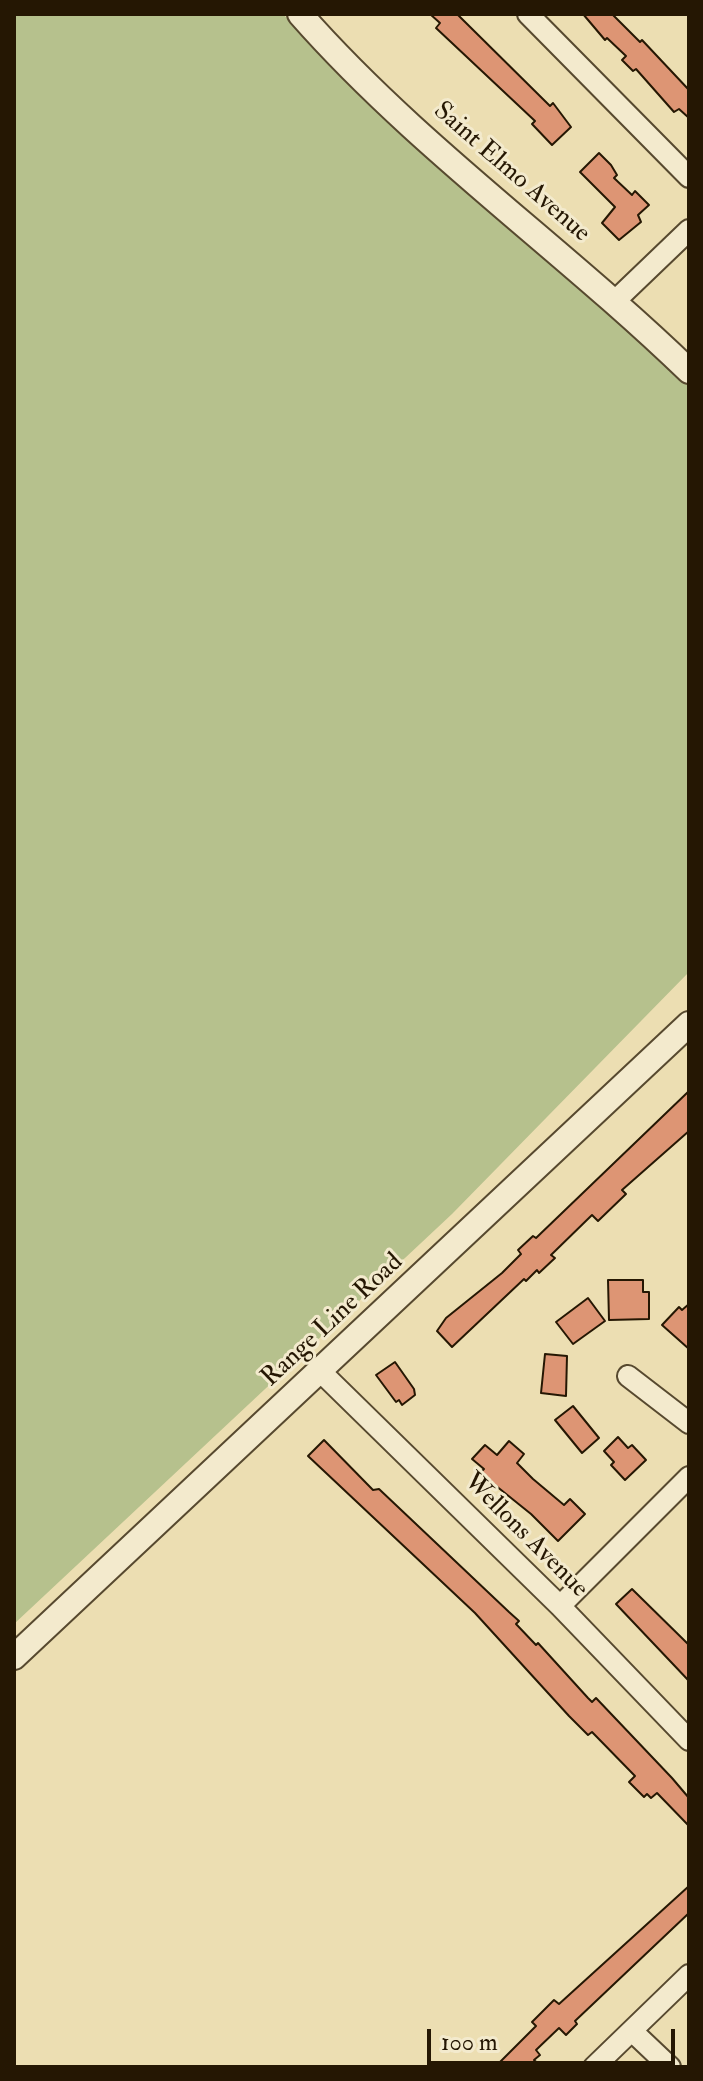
<!DOCTYPE html>
<html>
<head>
<meta charset="utf-8">
<style>
	body { margin:0 }
	#map { position:relative; width:703px; height:2081px; overflow:hidden; background:#ecdeb2; font-family:"IM FELL Double Pica",serif }
	canvas { display:block }
	.frame { position:absolute; inset:0; border:16px solid #251703; pointer-events:none }
	.scale { position:absolute; left:427px; top:2029px; width:248px; height:36px; box-sizing:border-box; border:4px solid #251703; border-top:0; padding-left:10px; font-size:24px; line-height:28px; white-space:nowrap; color:#251703; -webkit-text-stroke:6px #f3eacd; paint-order:stroke }
</style>
</head>
<body>
<div id="map">
<canvas width="703" height="2081"></canvas>
<div class="frame"></div>
<div class="scale">100 m</div>
</div>
<script>
const context = document.querySelector('canvas').getContext('2d');
context.lineJoin = 'round';
function fillPath(path, color) {
  context.fillStyle = color;
  context.fill(path, 'evenodd');
}
function strokePath(path, color, width, dash) {
  context.strokeStyle = color;
  context.lineWidth = width;
  context.lineCap = dash ? 'butt' : 'round';
  context.setLineDash(dash || []);
  context.stroke(path);
}
function drawText(font, color, halo, rows, align = 'center') {
  context.font = font + ' "IM FELL Double Pica",serif';
  context.lineWidth = 6;
  context.setLineDash([]);
  context.textBaseline = 'middle';
  context.strokeStyle = halo;
  context.fillStyle = color;
  for (const [text, x, y, turn = 0] of rows) {
    context.save();
    context.translate(x, y);
    context.rotate((+turn || 0) * Math.PI / 180);
    context.textAlign = isNaN(turn) ? turn : align;
    if (halo) context.strokeText(text, 0, 0);
    context.fillText(text, 0, 0);
    context.restore();
  }
}
fillPath(new Path2D(`
	M14,14H283L317,51L689,386V972L452,1214L14,1624Z`), '#b6c18d');
const building = new Path2D(`
	M430,14H457L550,106L553,103L571,127L552,145L532,124L535,121L436,28L440,23Z
	M583,14H612L640,42L642,40L689,90V118L679,109L674,112L636,69L633,71L622,60L626,56L607,38L605,40Z
	M599,153L611,165L617,175L614,178L632,195L635,191L649,205L638,215L641,222L619,240L602,223L615,207L580,172Z
	M689,1091V1131L622,1190L626,1194L598,1221L592,1215L551,1255L555,1258L539,1273L537,1270L526,1281L524,1279L452,1347L437,1331L446,1318L502,1273L521,1254L518,1250L533,1236L536,1238Z
	M608,1280H643V1292H649V1319L609,1320Z
	M588,1298L605,1321L573,1344L556,1322Z
	M689,1304V1349L662,1325L679,1307L682,1310Z
	M545,1354L567,1356L566,1396L541,1393Z
	M395,1362L414,1389L415,1395L402,1405L399,1400L396,1402L376,1375Z
	M573,1406L599,1438L582,1453L555,1420Z
	M618,1437L628,1448L632,1445L646,1460L625,1480L611,1465L614,1462L604,1451Z
	M324,1440L373,1490L379,1489L509,1612L519,1621L516,1624L536,1645L538,1643L588,1698L592,1702L596,1698L672,1778L689,1798V1826L657,1793L651,1798L647,1794L644,1797L629,1782L635,1776L592,1732L588,1735L569,1716L475,1613L308,1456Z
	M509,1441L524,1454L517,1463L533,1479L564,1505L570,1499L585,1514L558,1541L531,1514L480,1473L484,1469L472,1459L485,1445L497,1455Z
	M632,1589L689,1645V1681L616,1604Z
	M689,1886V1913L575,2021L577,2024L566,2035L559,2028L536,2050L540,2055L534,2060L542,2067H495L536,2026L532,2022L554,2000L559,2004Z`);
fillPath(building, '#dd9574');
strokePath(building, '#251703', 2);
const minor = new Path2D(`
	M528,14L689,177
	M616,300L689,230
	M321,1372L560,1606L689,1740
	M628,1376L689,1423
	M560,1606L689,1477
	M632,2031L670,2067
	M594,2067L689,1975`);
const tertiary = new Path2D(`
	M300,14C416,146 563,249 689,371
	M14,1657L689,1024`);
strokePath(minor, '#57492f', 24);
strokePath(tertiary, '#57492f', 28);
strokePath(minor, '#f3eacd', 20);
strokePath(tertiary, '#f3eacd', 24);
drawText('26px', '#251703', '#f3eacd', [
	["Saint Elmo Avenue",511,173,41],
	["Range Line Road",333,1321,-43],
	["Wellons Avenue",525,1536,45]
]);
</script>
</body>
</html>
